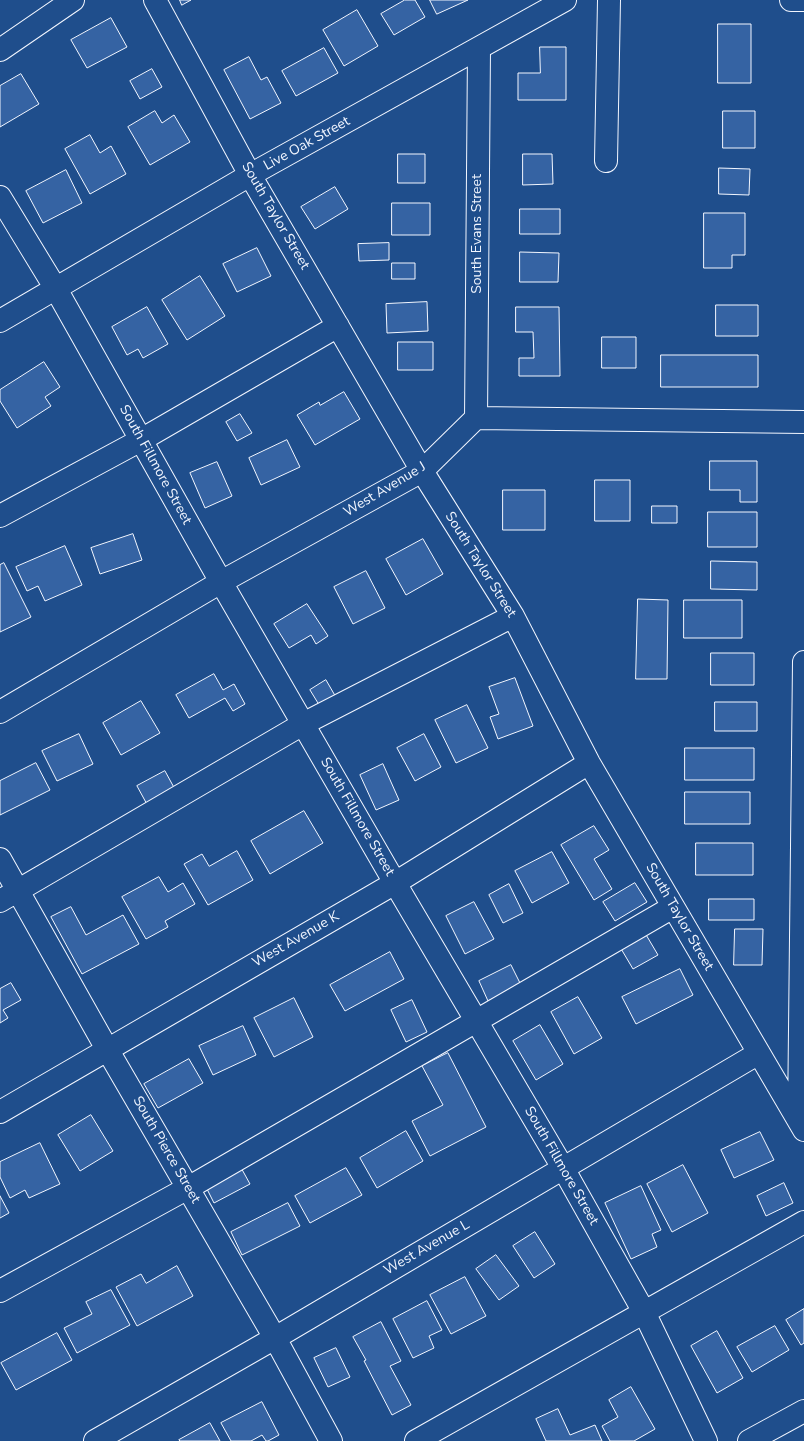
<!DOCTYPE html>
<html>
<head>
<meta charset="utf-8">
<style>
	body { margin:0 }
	canvas { display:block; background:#1f4e8c }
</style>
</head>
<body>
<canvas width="804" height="1441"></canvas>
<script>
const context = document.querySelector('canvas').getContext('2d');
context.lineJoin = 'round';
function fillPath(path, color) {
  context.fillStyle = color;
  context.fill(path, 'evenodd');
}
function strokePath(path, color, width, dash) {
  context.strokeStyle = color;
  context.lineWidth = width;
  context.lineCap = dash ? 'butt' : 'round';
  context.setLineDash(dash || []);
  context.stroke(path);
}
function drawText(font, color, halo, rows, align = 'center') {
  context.font = font + ' "Nunito Sans",sans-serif';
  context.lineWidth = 4;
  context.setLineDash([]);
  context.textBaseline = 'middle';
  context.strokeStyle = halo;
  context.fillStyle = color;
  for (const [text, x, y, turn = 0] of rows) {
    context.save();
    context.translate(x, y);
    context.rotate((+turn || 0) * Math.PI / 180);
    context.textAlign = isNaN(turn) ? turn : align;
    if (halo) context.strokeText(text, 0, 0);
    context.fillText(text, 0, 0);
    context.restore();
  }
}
const building = new Path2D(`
	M180,0H191L182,5Z
	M405,0H415L425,17L394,35L381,14Z
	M430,0H468L437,14Z
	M357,10L378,46L344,66L323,30Z
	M111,18L127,47L87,68L71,40Z
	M718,24H751V83H718Z
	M540,47H566V100H518V73H540Z
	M324,48L338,73L296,96L282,71Z
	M249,57L261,80L267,77L281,103L250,119L224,70Z
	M152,69L162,87L140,99L130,81Z
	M21,74L39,104L0,127V86Z
	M155,111L162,123L174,115L190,142L150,165L128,127Z
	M723,111H755V148H723Z
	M90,135L100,153L111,146L126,174L90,194L65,149Z
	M398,154H425V183H398Z
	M523,154H552L553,184L523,185Z
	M719,168L750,169L749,195L719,194Z
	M66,170L82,203L43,223L26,191Z
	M335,187L348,209L315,229L301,207Z
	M392,203H430V235H392Z
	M520,209H560V234H520Z
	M704,213H745V255H732V268H704Z
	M389,243V260L359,261L358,244Z
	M257,248L271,276L237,292L223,264Z
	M520,252L559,253L558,282H520Z
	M392,263H415V279H392Z
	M200,276L225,316L187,340L162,300Z
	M427,302L428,331L387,333L386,304Z
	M716,305H758V336H716Z
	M147,307L168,344L143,358L138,349L127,355L112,327Z
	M516,307H559L560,376H519V358H534L533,332H516Z
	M602,337H636V368H602Z
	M398,342H433V370H398Z
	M661,355H758V387H661Z
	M44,362L60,387L45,397L51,406L17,428L0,401V390Z
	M344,392L360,419L315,445L297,415L319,402L320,405Z
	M240,414L252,433L237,441L226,422Z
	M287,440L300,467L261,485L249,458Z
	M710,461H757V502H740V490H710Z
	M217,462L232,496L205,508L190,473Z
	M595,480H630V521H595Z
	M503,490H545V530H503Z
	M652,506H677V523H652Z
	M708,512H757V547H708Z
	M133,534L142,560L100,574L91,548Z
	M423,539L443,574L406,595L386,559Z
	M65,546L82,585L45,601L38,586L27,591L16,567Z
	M711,561L757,562V590L711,589Z
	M4,563L31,617L0,632V565Z
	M366,571L385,608L353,624L334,587Z
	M638,599L668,600L667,679H636Z
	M684,600H742V638H684Z
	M307,604L328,636L316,644L311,635L289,648L274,624Z
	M711,653H754V685H711Z
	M214,674L223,690L234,684L245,704L233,711L225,698L189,718L176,695Z
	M515,678L533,726L498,739L490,717L499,714L489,687Z
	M326,680L337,699L321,708L310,690Z
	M141,701L160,733L121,755L103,723Z
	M715,702H757V731H715Z
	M467,705L488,748L456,763L435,720Z
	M79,734L93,764L57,781L42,751Z
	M424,734L441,767L415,781L397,748Z
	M685,748H754V780H685Z
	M36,763L50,790L0,815V781Z
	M383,764L399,800L376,810L360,775Z
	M165,771L177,793L149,808L137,786Z
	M685,792H750V824H685Z
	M304,811L323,843L270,874L251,841Z
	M594,826L609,850L594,859L612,889L594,900L561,845Z
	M696,843H753V875H696Z
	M237,851L253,880L208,905L184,864L202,854L209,866Z
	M552,852L569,883L532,903L515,871Z
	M159,877L168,892L183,883L195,904L165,921L168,927L146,939L122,897Z
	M635,883L647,902L615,921L603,902Z
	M509,884L523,913L503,923L489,895Z
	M709,899H754V920H709Z
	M474,902L494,939L465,954L446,916Z
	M71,907L86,935L123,915L139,944L82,974L51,917Z
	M735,929H763L762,965H734Z
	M645,933L658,955L633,969L620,947Z
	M390,952L404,979L345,1011L330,985Z
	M511,965L521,985L488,1001L479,981Z
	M680,969L693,995L636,1024L622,997Z
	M11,983L21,1000L3,1010L8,1018L0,1023V989Z
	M578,997L602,1038L574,1054L551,1012Z
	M294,998L313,1037L274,1057L254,1018Z
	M412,1000L427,1032L406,1042L391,1010Z
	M540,1025L563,1064L536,1080L513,1041Z
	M243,1026L256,1055L213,1075L199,1046Z
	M448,1053L486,1127L430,1156L412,1121L443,1105L422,1066Z
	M189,1059L203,1083L158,1108L144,1084Z
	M91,1115L113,1151L80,1171L58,1135Z
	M406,1131L423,1161L377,1188L360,1158Z
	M760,1132L774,1160L734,1178L721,1150Z
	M40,1143L60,1184L29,1198L25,1190L10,1198L0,1177V1162Z
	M239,1164L250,1184L214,1203L204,1183Z
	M683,1165L708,1213L672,1232L647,1184Z
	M346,1168L362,1195L310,1223L295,1196Z
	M784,1183L793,1203L766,1216L757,1196Z
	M641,1186L661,1230L652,1234L657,1247L631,1259L605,1203Z
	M0,1196L9,1213L0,1218Z
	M288,1203L300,1226L242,1255L231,1232Z
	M535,1232L555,1264L534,1278L513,1246Z
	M496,1255L519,1286L499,1300L476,1269Z
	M177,1266L193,1296L137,1326L116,1287L141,1274L146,1283Z
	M465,1277L486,1316L451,1334L430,1295Z
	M111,1290L130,1325L77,1353L64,1328L92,1314L86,1302Z
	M427,1301L442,1330L429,1336L434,1348L413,1358L393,1319Z
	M804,1309V1343L801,1345L786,1320Z
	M381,1322L401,1361L390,1366L411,1405L392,1415L364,1361L366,1360L353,1337Z
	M775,1326L789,1350L752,1372L737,1347Z
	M717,1331L743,1378L717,1393L691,1346Z
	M57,1333L72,1360L16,1390L1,1363Z
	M336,1348L350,1377L328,1387L314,1358Z
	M631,1387L655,1429L634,1441H610L602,1426L618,1417L609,1400Z
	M262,1402L279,1435L268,1441H266L262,1435L251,1441H231L221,1423Z
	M558,1409L570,1435L595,1425L602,1441H546L536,1419Z
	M210,1423L220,1441H180L179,1440Z`);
fillPath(building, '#3563a3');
strokePath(building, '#f2f6ff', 1);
const minor = new Path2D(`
	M155,0L250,175L422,471L513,616L589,763L804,1130
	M791,0H804
	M0,50L73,0
	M606,161L609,0
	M0,197L56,289L221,582L395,883L563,1168L644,1312L706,1441
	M0,321L250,175L565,0
	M476,418L479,49
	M0,516L141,440L338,326
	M0,712L221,582L422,471L476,418L804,422
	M0,859L107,1049L275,1338L331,1441
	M0,901L303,724L513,616
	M0,1112L395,883L589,763
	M799,1121L804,662
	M0,1291L188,1188L673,907
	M95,1441L275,1338L759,1053
	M416,1441L804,1222
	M749,1441L804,1411`);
strokePath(minor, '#f2f6ff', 24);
strokePath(minor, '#1f4e8c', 22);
drawText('14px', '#f2f6ff', '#1f4e8c', [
	["Live Oak Street",307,144,-29],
	["South Taylor Street",275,216,60],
	["South Evans Street",478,234,-90],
	["South Fillmore Street",155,465,61],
	["West Avenue J",385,490,-31],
	["South Taylor Street",480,565,58],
	["South Fillmore Street",357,817,60],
	["South Taylor Street",679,917,60],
	["West Avenue K",296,940,-30],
	["South Pierce Street",166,1150,60],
	["South Fillmore Street",561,1166,60],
	["West Avenue L",427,1248,-30]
]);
</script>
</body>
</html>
